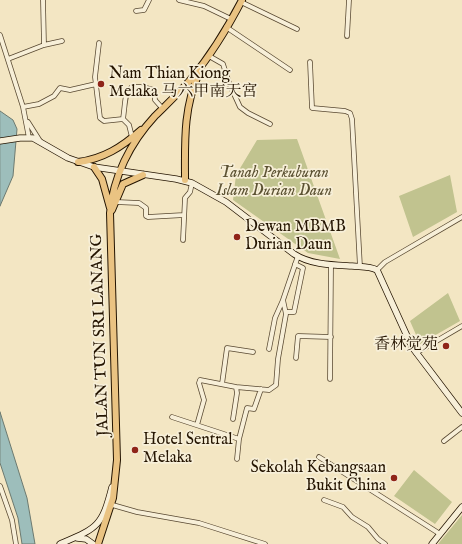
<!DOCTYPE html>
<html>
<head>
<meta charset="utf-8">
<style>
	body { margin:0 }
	canvas { display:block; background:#f3e6c3 }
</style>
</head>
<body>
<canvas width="462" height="544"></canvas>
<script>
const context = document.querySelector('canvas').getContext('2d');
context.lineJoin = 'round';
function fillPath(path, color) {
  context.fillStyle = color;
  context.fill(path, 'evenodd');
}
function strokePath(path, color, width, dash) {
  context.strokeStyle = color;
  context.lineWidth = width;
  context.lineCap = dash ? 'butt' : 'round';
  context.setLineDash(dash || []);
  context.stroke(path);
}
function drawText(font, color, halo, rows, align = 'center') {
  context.font = font + ' "IM FELL English","Noto Serif SC",serif';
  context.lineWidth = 3.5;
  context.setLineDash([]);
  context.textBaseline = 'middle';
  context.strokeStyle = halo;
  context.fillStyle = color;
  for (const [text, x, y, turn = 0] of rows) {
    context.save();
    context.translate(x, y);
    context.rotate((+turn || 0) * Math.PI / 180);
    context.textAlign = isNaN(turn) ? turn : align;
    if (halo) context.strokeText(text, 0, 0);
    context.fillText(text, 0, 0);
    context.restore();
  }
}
fillPath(new Path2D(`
	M297,139L340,259L308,253L233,200L236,175L257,140Z
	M450,175L457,212L413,237L399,196Z
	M448,293L460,321L420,344L410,321Z
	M414,470L452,502L435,524L394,496Z
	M462,515V544H438Z`), '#c1c38f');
const water = new Path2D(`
	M0,111L13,120L17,129L13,176L0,206Z
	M0,412L27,498L35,544H22L18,518L0,463Z`);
fillPath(water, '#9dbebb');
strokePath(water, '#6d7a70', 1);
const street = new Path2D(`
	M43,0L44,45
	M179,0L204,6L231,19
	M241,2L297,29
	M136,11L144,10L149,0
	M226,27L290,70
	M0,35L23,107L29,138
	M347,36L349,0
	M99,43L95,77L100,118L104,121L123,119
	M209,56L223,64L229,83L240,107L248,113L270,124
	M8,59L44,45L62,41
	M310,62L312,108L345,111L350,113L352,119L360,267
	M23,107L39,104L54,96L60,88L70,90L96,84
	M123,119C127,92 122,80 154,90L155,100L163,109
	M123,119L129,125L132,137
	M28,122L40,141
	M116,202L139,203L146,208V216L148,217L184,215
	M183,240L185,198L190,192L192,183
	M377,270L385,262L462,217
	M286,312H294L303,268L295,264
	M269,349L275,318L283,300
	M416,353L462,326
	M296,358L298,336L331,337
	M330,379L331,265
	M222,384L227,348L253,352
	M236,387L269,390L276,385L278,359L286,314L283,300L298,256
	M172,417L239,439
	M197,425L204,400L199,383L200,380L236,387L237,393L233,419
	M444,441L462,427
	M319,457L440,534
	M237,459L239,439L247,408L254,409L261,389
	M0,486L12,520L16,544
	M324,500L343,507L352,517L368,527L378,539L385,544
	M109,504L137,512L199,523L265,544`);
const secondary = new Path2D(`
	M0,141L20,138H33L68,158L94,167L176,179L192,183L226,202L294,254C311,265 333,265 352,266C360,267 369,266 377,270L412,347L462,413
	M77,538L86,539L93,544
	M60,544C97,528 102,527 112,487
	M432,544L462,507`);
const primary = new Path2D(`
	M78,162C103,159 122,147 141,130
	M94,167L102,179L110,208
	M185,180C185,143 183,109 199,73
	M112,210L123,184L143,175
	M98,544L113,498L117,460L110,213C113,177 130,143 155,116C167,104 180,92 191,79C211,55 228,27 242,0`);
strokePath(street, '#584831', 5.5);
strokePath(secondary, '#241400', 7);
strokePath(primary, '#241400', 8);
strokePath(street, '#f7efd8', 4);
strokePath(secondary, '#f7efd8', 5.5);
strokePath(primary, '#eac382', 6);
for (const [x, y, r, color] of [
	[101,84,4,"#8f2418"],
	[237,237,4,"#8f2418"],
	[446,346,4,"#8f2418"],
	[135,450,4,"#8f2418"],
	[394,478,4,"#8f2418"]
]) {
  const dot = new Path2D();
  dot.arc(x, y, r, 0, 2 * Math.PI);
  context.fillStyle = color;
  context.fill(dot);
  strokePath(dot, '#f7efd8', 1.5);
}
drawText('16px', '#241400', '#f7efd8', [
	["Nam Thian Kiong",109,75],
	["Melaka 马六甲南天宮",109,93],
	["Dewan MBMB",245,228],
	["Durian Daun",245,246],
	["香林觉苑",438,346,"right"],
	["Hotel Sentral",143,441],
	["Melaka",143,459],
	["Sekolah Kebangsaan",386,469,"right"],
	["Bukit China",386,487,"right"]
], 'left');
drawText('italic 16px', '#5b5132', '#f7efd8', [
	["Tanah Perkuburan",274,174],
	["Islam Durian Daun",274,192]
]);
drawText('16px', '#241400', '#f7efd8', [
	["JALAN TUN SRI LANANG",101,335,-92]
]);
</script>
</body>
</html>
